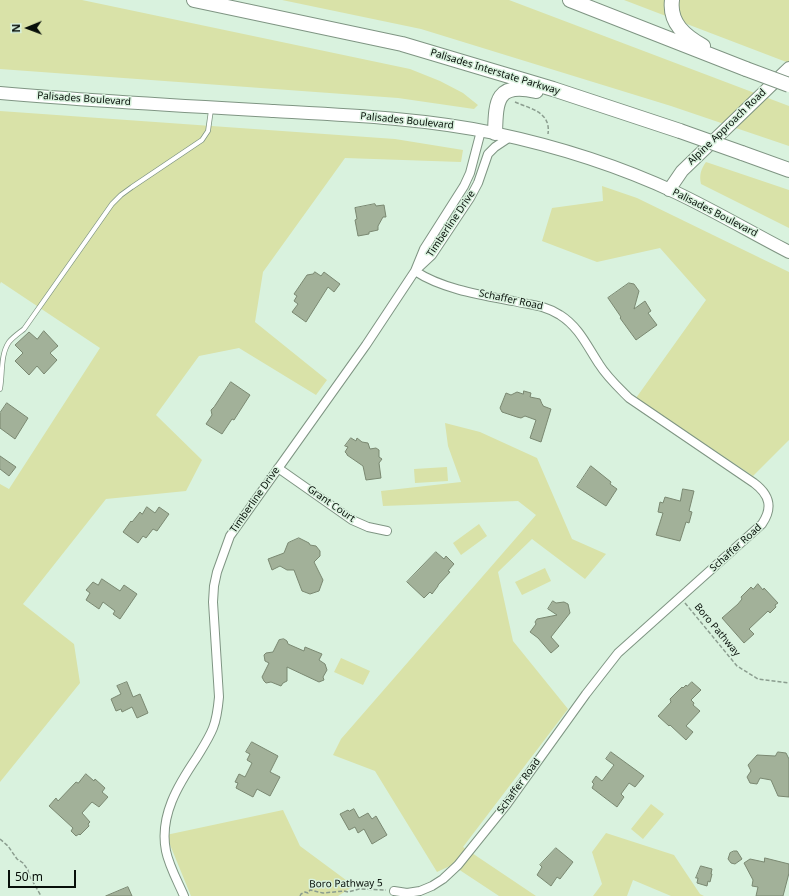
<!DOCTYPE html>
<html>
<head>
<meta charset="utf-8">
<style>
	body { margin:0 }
	#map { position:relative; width:789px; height:896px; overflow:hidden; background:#d9f2de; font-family:"Noto Sans",sans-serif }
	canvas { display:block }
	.north { position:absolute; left:8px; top:8px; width:40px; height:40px; -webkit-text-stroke:3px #d9f2de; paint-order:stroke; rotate:269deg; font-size:11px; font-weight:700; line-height:16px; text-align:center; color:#070f09 }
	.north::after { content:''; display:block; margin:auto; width:14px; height:18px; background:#070f09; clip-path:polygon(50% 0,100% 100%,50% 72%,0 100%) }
	.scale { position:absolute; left:8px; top:870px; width:68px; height:18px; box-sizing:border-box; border:2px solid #070f09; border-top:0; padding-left:5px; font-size:12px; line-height:14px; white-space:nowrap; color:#070f09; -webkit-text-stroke:3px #d9f2de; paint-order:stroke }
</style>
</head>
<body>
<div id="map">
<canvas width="789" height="896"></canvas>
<div class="north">N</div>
<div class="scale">50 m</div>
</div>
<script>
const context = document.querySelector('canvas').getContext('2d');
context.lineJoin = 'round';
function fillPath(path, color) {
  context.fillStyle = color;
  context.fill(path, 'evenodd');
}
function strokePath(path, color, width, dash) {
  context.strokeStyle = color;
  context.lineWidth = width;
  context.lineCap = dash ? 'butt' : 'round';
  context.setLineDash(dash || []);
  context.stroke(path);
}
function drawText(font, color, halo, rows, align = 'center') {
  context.font = font + ' "Noto Sans",sans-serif';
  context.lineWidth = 3;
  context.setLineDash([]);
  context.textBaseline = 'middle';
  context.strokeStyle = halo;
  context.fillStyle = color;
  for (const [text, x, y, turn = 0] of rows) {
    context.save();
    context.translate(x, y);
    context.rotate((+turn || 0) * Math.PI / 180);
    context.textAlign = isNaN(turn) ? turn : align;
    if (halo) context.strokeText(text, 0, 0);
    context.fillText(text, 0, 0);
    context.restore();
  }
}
fillPath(new Path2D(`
	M0,0H82L410,69L440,81L463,93L478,105L474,109L398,98L0,69Z
	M282,0H509L789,106V146L671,106L421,29Z
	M624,0H789V63Z
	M0,111L395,139L463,150L461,162L345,158L263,272L255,322L327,380L316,395L239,348L199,356L156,415L202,460L186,491L106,499L23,604L74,644L80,683L0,782V484L9,489L100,348L1,282L0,284Z
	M706,162L789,190V228L701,184C699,175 701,169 706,162Z
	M602,186L637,198L789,272V440L753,476L636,398L706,300L660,248L597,262L542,241L552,208L603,201Z
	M445,423L480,432L537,458L572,539L606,554L585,579L532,539L498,572L513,641L568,709L463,847L536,896H499L452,865L437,872L375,771L333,755L341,739L536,515L518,501L383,506L381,491L461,482L448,446Z
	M447,467L448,481L415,483L414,469Z
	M479,524L487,536L461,555L453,543Z
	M545,568L551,581L522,595L515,582Z
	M341,658L370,671L363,685L334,672Z
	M651,804L664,814L643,839L631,829Z
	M283,810L300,846L354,886L338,896H191L166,835Z
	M606,833L674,855L700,894L704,896H671L633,880L627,896H593L602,884L592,852Z`), '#d9e2a8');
const building = new Path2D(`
	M375,204L376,206L384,205L386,217H383L378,226V230L369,232V234L358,236L355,220L357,219L355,208Z
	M315,272L321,276L324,272L340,284L334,292L328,287L306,322L292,312L298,304L294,301L297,296L294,294L307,275L313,274Z
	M629,283L634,284L639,291L634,309L645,301L651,311L648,313L657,325L636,340L620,318L621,317L608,298Z
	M44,331L58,346L50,353L57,360L44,374L37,366L29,375L15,361L23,353L15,345L29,332L37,339Z
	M231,382L250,395L234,420L232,419L222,434L206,424L212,415L211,410L214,407Z
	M524,391L531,393L530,397L540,399L542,404L543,405V406L551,409L541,442L530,438L536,420L525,416L521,418L517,417L502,412L500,408L506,393L511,395L517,392L523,394Z
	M7,403L28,418L15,439L0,428V413Z
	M351,438L356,441L357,438L362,442L368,443L370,449L376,448L379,450V457L382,459L379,463L381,478L366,480L363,466L347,455V454L345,452L348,447L345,446Z
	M0,456L16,467L9,476L0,469Z
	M591,466L611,482L610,484L617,489L606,506L577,487Z
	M683,489L694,491L689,511L692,512L689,523L686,522L680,541L656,535L663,513L658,512L660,502L663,503L665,497L680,501Z
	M147,507L155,513L159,507L169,514L157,531L153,529L146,538L143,536L138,543L123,532L131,521L132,522L140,512L142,514Z
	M299,538L309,543L310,545L316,546L320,551V556L314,562L323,580L319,591L310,594L302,591L294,570H287L280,566L272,570L268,559L284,553L288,543Z
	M436,552L444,559L446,556L454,564L448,571L450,572L438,585V586L432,594L430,592L424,598L407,582Z
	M102,579L120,591L124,585L137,594L120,619L113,614L115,611L103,602L99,609L86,600L90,593L86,590L93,582L98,585Z
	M758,584L763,590L764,588L778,603L775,605L776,607L770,613L768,611L749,629L754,634L744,643L722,618L738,604L742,599L741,597L751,587L753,589Z
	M553,601L556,603L564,602L568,604L570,613L551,637L559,646L551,653L538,638L530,632L536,624L535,622L537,619L557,615L548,609Z
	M284,639L287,641L288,644L304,651L305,647L322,654L319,660L325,664L327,670L323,677L324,680L319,682L287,667V681L283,683L281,686L271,682L266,683L264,681L262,677L269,663L265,661L264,655L266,653L273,652L279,640Z
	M127,682L133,697L140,694L148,713L137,718L132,707L122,712L121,709L116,711L111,699L121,694L117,686Z
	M692,682L701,690L691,700L694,703L693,705L700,711L686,726L693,732L686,740L670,725L669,726L658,716L671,702L670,699L682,687L683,688L686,685L687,686Z
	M252,742L278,756L270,772L280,777L270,796L257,789L253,797L236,788L238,783L235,782L239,774L245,777L252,763L247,760L250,754L246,752Z
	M611,752L644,776L635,787L629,783L621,794L624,797L617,807L592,788L594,784L592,782L596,776L602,781L614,765L606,759Z
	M778,752L786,753L789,759V797L778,796L771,780L760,778L757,784L750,783L747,777L751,771L748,765L757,755L775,756Z
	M86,774L94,781L95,779L105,788L102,792L108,797L99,807L92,802L82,813L90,822L88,824L89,826L80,835L79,834L76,836L71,831L73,828L49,806L56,798L58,801L76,782L78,783Z
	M354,809L359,818L368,813L372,819L376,816L387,835L372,844L364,829L358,833L355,827L349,830L340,814L348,810L349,811Z
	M556,848L573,862L560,879L557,877L551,886L537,875L542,867L540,865Z
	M734,851H737L742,859L735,864L731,863L728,859L730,853Z
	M765,858L789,864V873L783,896H756L758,887L752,886L753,880L744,863L750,859L764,862Z
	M701,866L712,869L711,874H712L710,882L708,881L707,886L697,883L698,878H696Z
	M128,887L132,896H106Z`);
fillPath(building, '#a2b199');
strokePath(building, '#7a8871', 1);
const lane = new Path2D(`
	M0,389C3,374 0,355 9,342C13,337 19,333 24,329L112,204L121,195L132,187L202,140L208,131L211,110`);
const street = new Path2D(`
	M417,269L432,255L470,198L478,183L488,154L495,147L510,137
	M278,468L352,520L368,527L387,531
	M394,891L407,893L420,891L432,886L443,879L458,865L507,804L586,694L618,653L762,524C773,508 770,495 754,483L629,398C618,387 607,377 599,364C587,346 579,327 560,315C545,305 530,305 513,301C481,295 442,289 415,271
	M184,896C178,882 169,866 166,851C159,816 178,785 197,757C203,747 209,738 213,728C217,718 218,708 219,697L213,602L214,586L217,572L230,536L366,345L415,271L424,249L464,186L470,173L481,131`);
const primary = new Path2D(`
	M0,93C91,101 183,106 274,111C347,115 422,118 494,133C556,146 619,166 677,193C715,211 752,233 789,252
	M669,190L682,171L789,68`);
const highway = new Path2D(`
	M194,0L402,44L553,89L680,131
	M570,0L746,69
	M672,0C669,23 685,36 703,46
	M495,133C496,101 496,82 536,91
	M742,153L789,170`);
strokePath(lane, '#7f9583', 5.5);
strokePath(street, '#7f9583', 10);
strokePath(primary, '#7f9583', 14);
strokePath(highway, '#7f9583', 16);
strokePath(new Path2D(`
	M515,102C531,109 551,112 548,134
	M685,603L737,666L758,679L789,683
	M0,839L8,846L17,859L23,863L28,870L29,875L41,896
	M300,896L301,894L305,892L308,893L310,890L323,893L344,891L348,892L359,889L386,890`), '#8b9d8f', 1.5, [4, 2]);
strokePath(lane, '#fff', 4);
strokePath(street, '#fff', 8);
strokePath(primary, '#fff', 12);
strokePath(highway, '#fff', 14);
const highwayBridge = new Path2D(`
	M746,69L789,85
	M680,131L742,153`);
strokePath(highwayBridge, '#7f9583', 16, []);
strokePath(highwayBridge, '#fff', 14);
drawText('10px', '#070f09', '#d9f2de', [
	["Palisades Interstate Parkway",495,72,17],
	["Palisades Boulevard",84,99,4],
	["Palisades Boulevard",407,121,6],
	["Alpine Approach Road",727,127,-44],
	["Palisades Boulevard",715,213,27],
	["Timberline Drive",451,224,-56],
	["Schaffer Road",511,300,12],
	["Timberline Drive",255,500,-55],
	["Grant Court",331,504,35],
	["Schaffer Road",736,548,-42],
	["Boro Pathway",717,630,50],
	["Schaffer Road",519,786,-54],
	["Boro Pathway 5",346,884,-1]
]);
</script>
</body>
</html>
